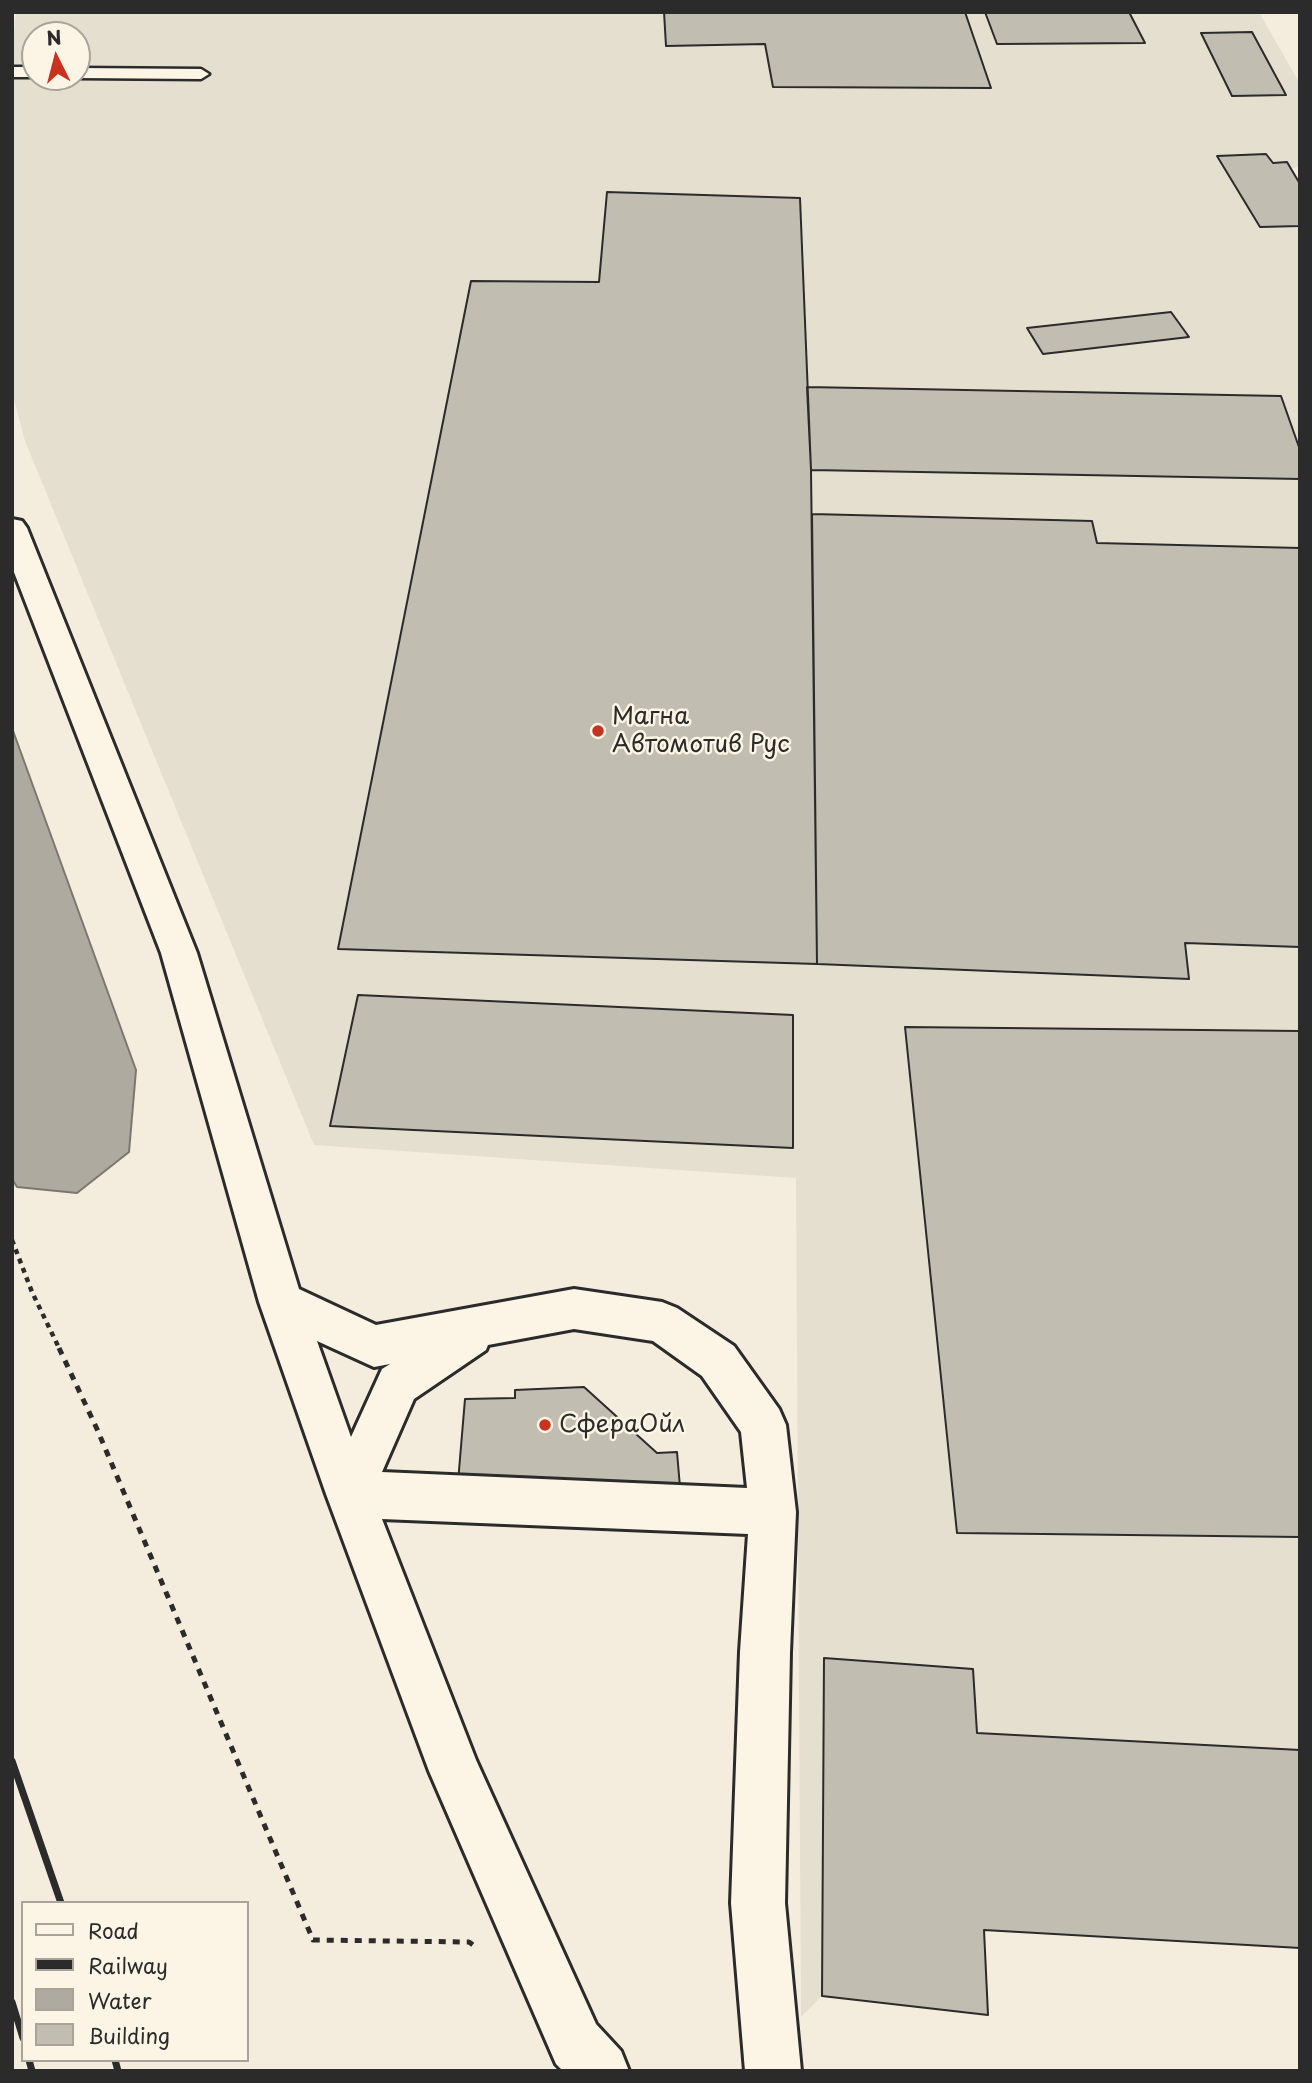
<!DOCTYPE html>
<html>
<head>
<meta charset="utf-8">
<style>
	body { margin:0 }
	#map { position:relative; width:1312px; height:2083px; overflow:hidden; background:#f4edde; font-family:"Playpen Sans",sans-serif }
	canvas { display:block }
	.frame { position:absolute; inset:0; border:14px solid #2b2b2b; pointer-events:none }
	.legend { position:absolute; left:21px; top:1901px; width:228px; height:161px; box-sizing:border-box; background:#fcf5e5; border:2px solid #a8a49b; margin:0; padding:9px 12px; list-style:none; font-size:21px; color:#2b2b2b }
	.legend li { display:flex; align-items:center; gap:14px; height:35px }
	.legend b { width:35px; border:2px solid #a8a49b }
	.north { position:absolute; left:21px; top:21px; width:70px; height:70px; box-sizing:border-box; background:#fcf5e5; border:2px solid #a8a49b; border-radius:50%; rotate:354deg; font-size:19px; font-weight:700; line-height:28px; text-align:center; color:#2b2b2b }
	.north::after { content:''; display:block; margin:auto; width:24px; height:32px; background:#c8321e; clip-path:polygon(50% 0,100% 100%,50% 72%,0 100%) }
</style>
</head>
<body>
<div id="map">
<canvas width="1312" height="2083"></canvas>
<div class="frame"></div>
<ul class="legend">
<li><b style="height:9px;background:#fcf5e5"></b>Road</li>
<li><b style="height:9px;background:#2b2b2b"></b>Railway</li>
<li><b style="height:19px;background:#afaaa0"></b>Water</li>
<li><b style="height:19px;background:#c2bdb1"></b>Building</li>
</ul>
<div class="north">N</div>
</div>
<script>
const context = document.querySelector('canvas').getContext('2d');
context.lineJoin = 'round';
function fillPath(path, color) {
  context.fillStyle = color;
  context.fill(path, 'evenodd');
}
function strokePath(path, color, width, dash) {
  context.strokeStyle = color;
  context.lineWidth = width;
  context.lineCap = dash ? 'butt' : 'round';
  context.setLineDash(dash || []);
  context.stroke(path);
}
function drawText(font, color, halo, rows, align = 'center') {
  context.font = font + ' "Playpen Sans",sans-serif';
  context.lineWidth = 5;
  context.setLineDash([]);
  context.textBaseline = 'middle';
  context.strokeStyle = halo;
  context.fillStyle = color;
  for (const [text, x, y, turn = 0] of rows) {
    context.save();
    context.translate(x, y);
    context.rotate((+turn || 0) * Math.PI / 180);
    context.textAlign = isNaN(turn) ? turn : align;
    if (halo) context.strokeText(text, 0, 0);
    context.fillText(text, 0, 0);
    context.restore();
  }
}
fillPath(new Path2D(`
	M16,12H1259L1300,84V166L1291,169L1300,184V1750L977,1733L973,1669L825,1659L822,1996L801,2017L796,1178L314,1145L25,441L12,392V50ZM35,35H77V77H35Z`), '#e5dfd0');
const water = new Path2D(`
	M12,728L136,1070L129,1152L77,1193L17,1187L12,1179Z`);
fillPath(water, '#afaaa0');
strokePath(water, '#7a7771', 2);
const building = new Path2D(`
	M664,12H965L991,88L773,87L765,44L666,46Z
	M985,12H1129L1145,43L997,44Z
	M1252,32L1286,95L1232,96L1201,33Z
	M1266,154L1273,163L1287,162L1300,184V226L1260,227L1217,156Z
	M607,192L800,198L811,470L817,964L338,949L471,281L599,282Z
	M1171,312L1189,337L1043,354L1027,328Z
	M807,387L1281,396L1300,450V479L811,470Z
	M812,514L1092,521L1097,543L1300,548V947L1185,943L1189,979L817,964Z
	M358,995L793,1015V1148L330,1126Z
	M905,1027L1300,1031V1537L957,1533Z
	M584,1387L657,1453L677,1452L680,1487L458,1482L465,1399L515,1398V1390Z
	M824,1658L973,1669L977,1733L1300,1750V1948L984,1930L988,2015L822,1996Z`);
fillPath(building, '#c2bdb1');
strokePath(building, '#2b2b2b', 2);
const service = new Path2D(`
	M12,67H35V77H12Z
	M77,68L201,69L209,74L201,79L77,78L74,77H77Z`);
const minor = new Path2D(`
	M12,519L22,521L27,528L197,953L299,1289L376,1325L574,1289L662,1302L677,1308L734,1346L779,1409L786,1425L796,1512L790,1652L785,1903L801,2071H745L731,1903L740,1652L748,1534L382,1519L476,1760L596,2024L621,2051L629,2071H563L556,2064L429,1771L326,1494L259,1302L161,953L12,567ZM574,1329L653,1341L702,1376L741,1432L747,1488L382,1472L414,1399L486,1350L488,1345ZM317,1341L374,1367L390,1364L382,1369L351,1437Z`);
strokePath(service, '#2b2b2b', 5);
strokePath(minor, '#2b2b2b', 6);
strokePath(new Path2D(`
	M12,1240L32,1292L60,1350`), '#2b2b2b', 4.5, [5, 5]);
strokePath(new Path2D(`
	M59,1348L97,1429L313,1940L469,1942L473,1945`), '#2b2b2b', 5, [7, 7]);
fillPath(service, '#fcf5e5');
fillPath(minor, '#fcf5e5');
strokePath(new Path2D(`
	M12,1761L61,1903
	M12,2002L23,2038
	M29,2060L32,2071
	M115,2060L118,2071`), '#2b2b2b', 7);
for (const [x, y, r, color] of [
	[598,731,7,"#c8321e"],
	[545,1425,7,"#c8321e"]
]) {
  const dot = new Path2D();
  dot.arc(x, y, r, 0, 2 * Math.PI);
  context.fillStyle = color;
  context.fill(dot);
  strokePath(dot, '#fcf5e5', 2.5);
}
drawText('24px', '#2b2b2b', '#fcf5e5', [
	["Магна",612,717],
	["Автомотив Рус",612,745],
	["СфераОйл",559,1425]
], 'left');
</script>
</body>
</html>
